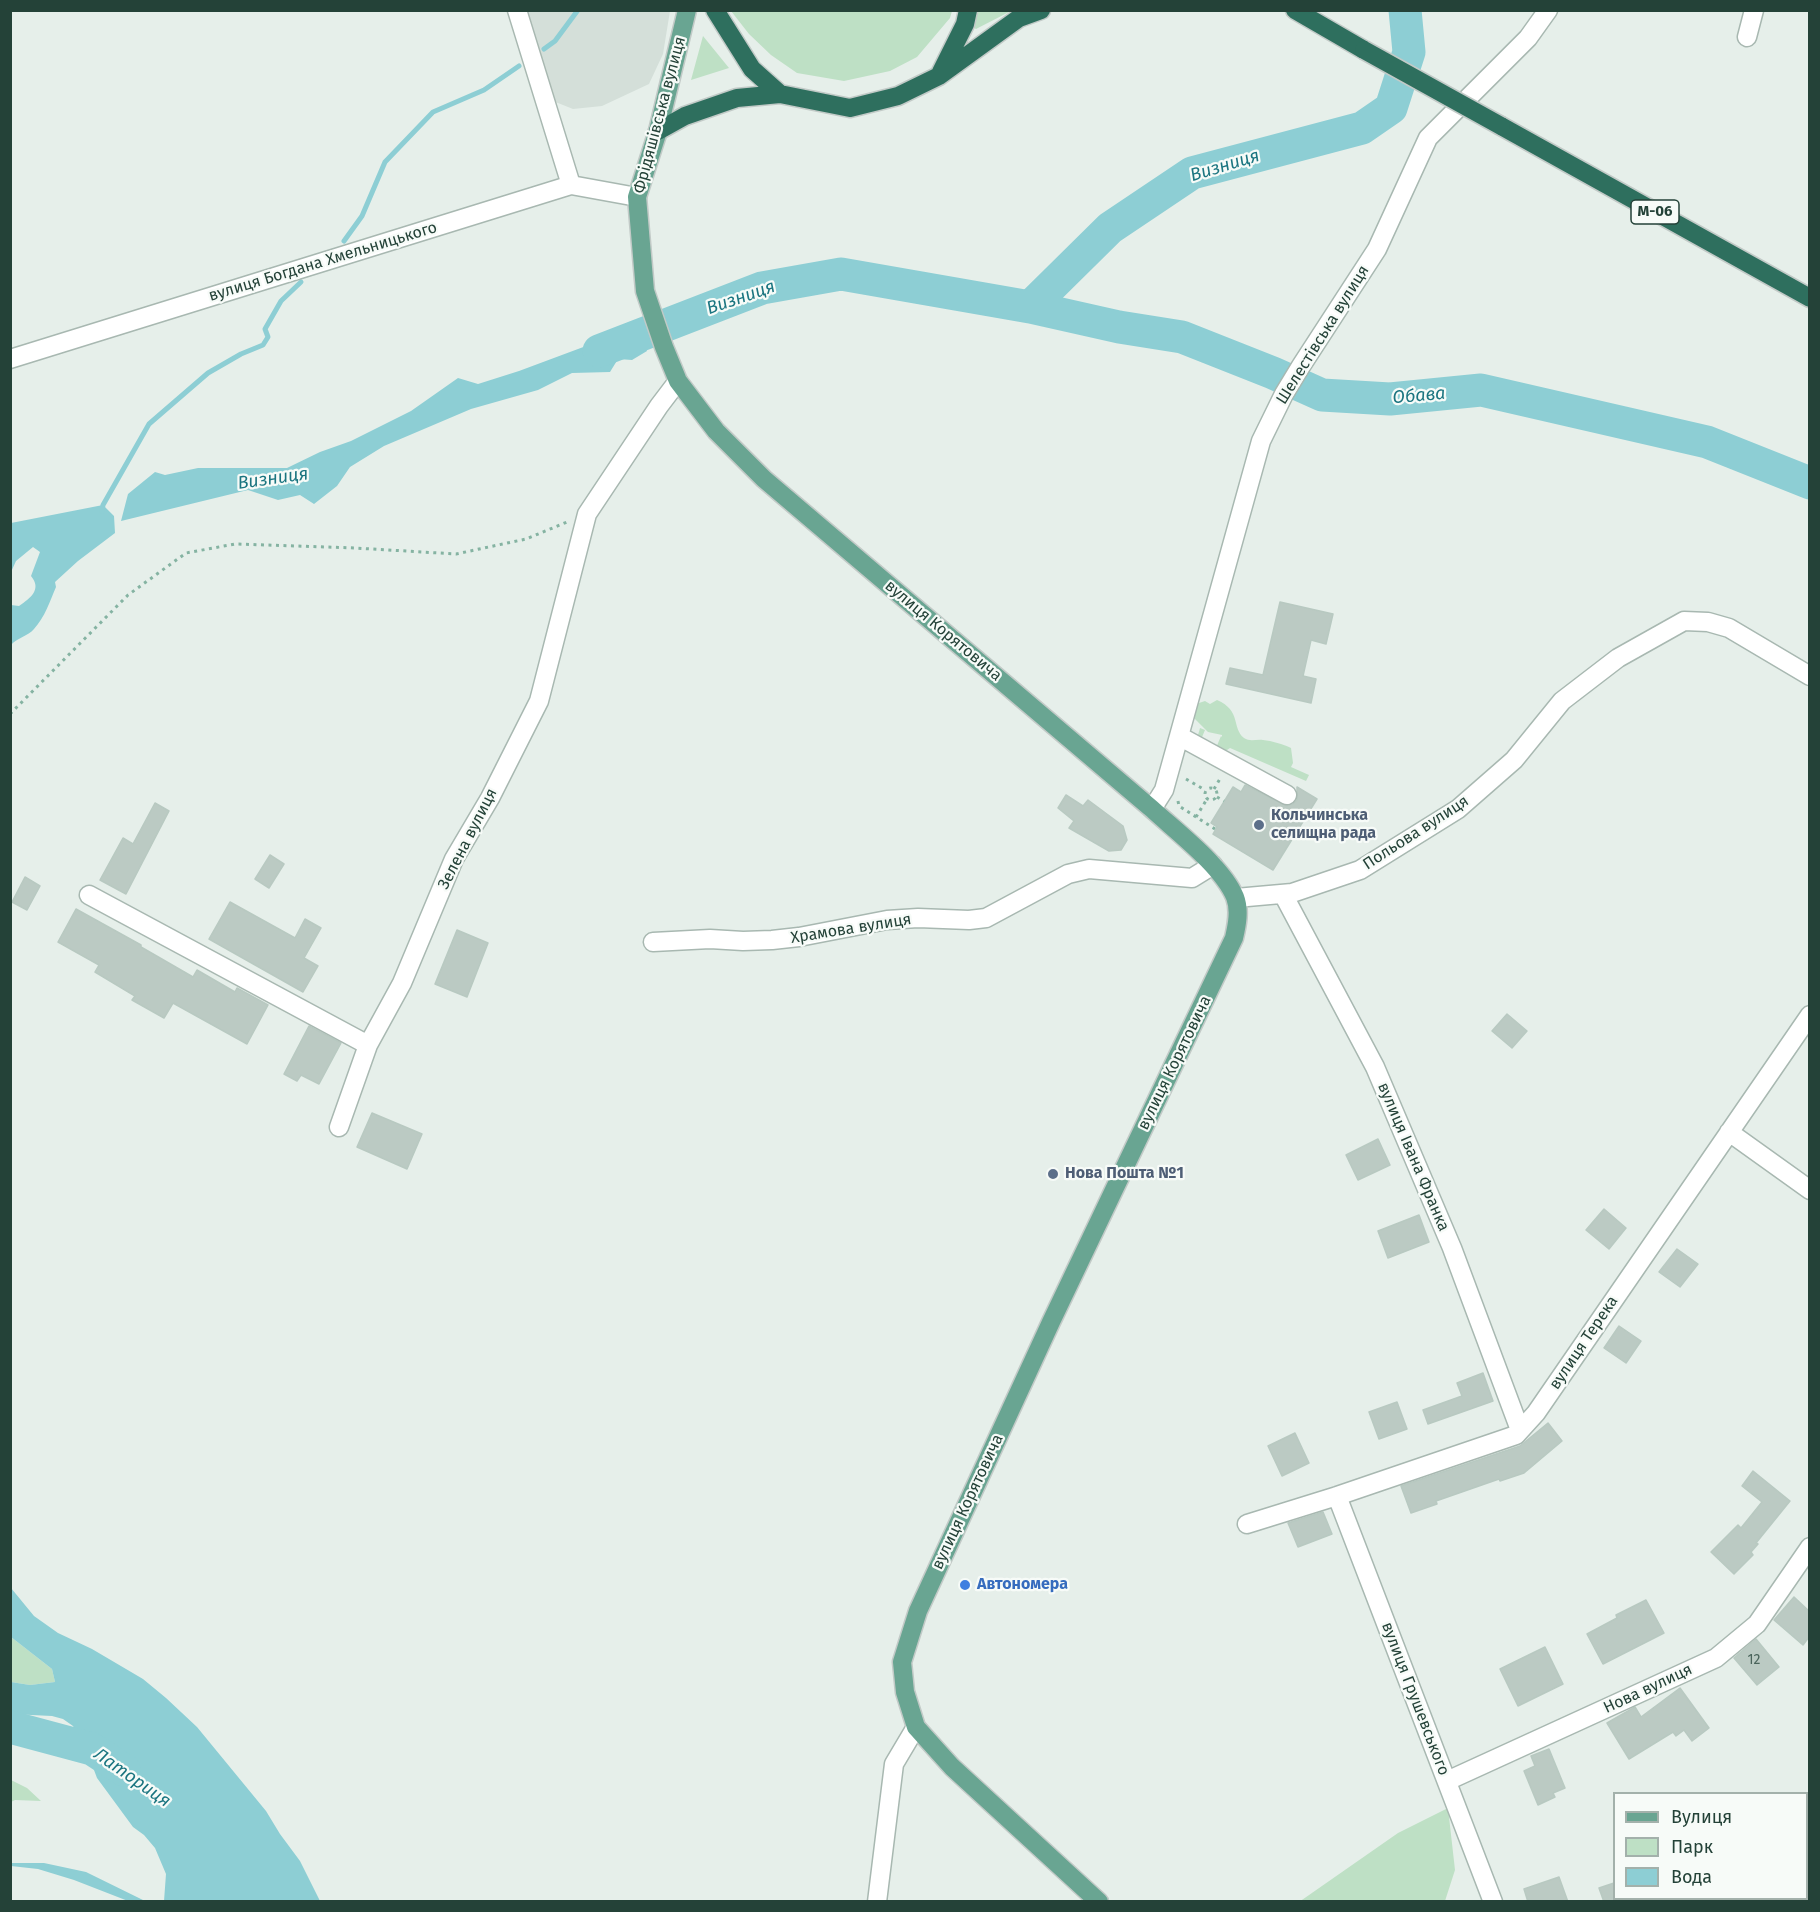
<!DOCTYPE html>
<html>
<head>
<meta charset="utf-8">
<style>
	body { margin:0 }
	#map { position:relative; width:1820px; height:1912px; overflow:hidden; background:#e6efea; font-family:"Fira Sans",sans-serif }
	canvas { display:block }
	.frame { position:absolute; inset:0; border:12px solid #244238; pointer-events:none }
	.legend { position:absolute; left:1613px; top:1792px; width:195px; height:108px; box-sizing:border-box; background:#f7fbf8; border:2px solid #a3b1ab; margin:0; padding:8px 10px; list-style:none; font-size:18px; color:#244238 }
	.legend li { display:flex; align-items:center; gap:12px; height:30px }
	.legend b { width:30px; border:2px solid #a3b1ab }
</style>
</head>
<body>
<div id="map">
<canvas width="1820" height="1912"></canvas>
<div class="frame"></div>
<ul class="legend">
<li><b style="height:8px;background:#69a592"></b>Вулиця</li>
<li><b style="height:16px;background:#bee0c5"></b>Парк</li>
<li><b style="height:16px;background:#8dced4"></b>Вода</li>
</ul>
</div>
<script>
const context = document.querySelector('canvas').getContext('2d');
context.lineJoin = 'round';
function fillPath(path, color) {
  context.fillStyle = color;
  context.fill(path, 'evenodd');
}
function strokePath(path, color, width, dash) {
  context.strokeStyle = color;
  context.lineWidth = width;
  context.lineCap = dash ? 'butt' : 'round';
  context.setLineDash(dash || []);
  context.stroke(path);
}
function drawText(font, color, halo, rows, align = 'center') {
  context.font = font + ' "Fira Sans",sans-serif';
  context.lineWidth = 4.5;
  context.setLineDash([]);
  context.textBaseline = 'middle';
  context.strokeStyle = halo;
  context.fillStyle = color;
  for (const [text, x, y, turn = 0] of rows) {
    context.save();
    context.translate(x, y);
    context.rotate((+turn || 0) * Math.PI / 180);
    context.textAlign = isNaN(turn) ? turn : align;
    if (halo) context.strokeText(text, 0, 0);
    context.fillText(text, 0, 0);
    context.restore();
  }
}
fillPath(new Path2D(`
	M521,11H670L663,54L649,84L602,106L573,109L553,101Z`), '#d4dfd9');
fillPath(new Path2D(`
	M731,11H952L950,18L917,57L890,71L844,81L797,73L771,55L749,34Z
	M971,11H1011L976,29L969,25Z
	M703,36L729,68L691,80Z
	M1217,700C1242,711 1231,727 1244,738C1250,742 1256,739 1263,740C1272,741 1283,744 1291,748L1293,763L1291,767L1309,775L1306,781L1230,748L1224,752L1196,742L1200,728L1205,730L1200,742L1216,748L1221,736L1222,737V735L1208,732L1194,718L1195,709L1199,703L1205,701L1210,704Z
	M11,1637L52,1669L55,1682L30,1685L11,1682Z
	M11,1780L27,1788L41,1801L15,1800L11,1802Z
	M1448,1808L1455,1870L1445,1901L1299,1902L1398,1833Z`), '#bee0c5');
fillPath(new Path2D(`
	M637,327L647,351L632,360L618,359L610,372L572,373L538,390L471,409L384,446L350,467L337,486L314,504L300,495L278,500L248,490L121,521L128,494L155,472L165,475L198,468H287L320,452L351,441L411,411L458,378L478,384L519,371Z
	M103,505L114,516L115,533L78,561L55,582L56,587C50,601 45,617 34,629C28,636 17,638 11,645V602V605L19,606C31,598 42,589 31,576L40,552L33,547L16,561L11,572V523Z
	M11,1588L34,1616L58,1633L92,1649L143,1679L166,1698L197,1727L266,1811L280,1834L300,1861L320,1901H164L166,1874L155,1848L144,1835L133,1827L97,1778L88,1754L73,1726L63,1719L52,1716L11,1714V1682L30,1685L55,1682L52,1669L11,1637Z
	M11,1863H44L86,1872L145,1901H128L74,1880L38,1869L11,1866Z`), '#8dced4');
strokePath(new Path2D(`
	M544,49L555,41L578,10
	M344,241L362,216L385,162L433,112L484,90L519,66
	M102,511L103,505L149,424L208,373L241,354L263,345L268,337L265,329L281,301L301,282`), '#8dced4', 5);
strokePath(new Path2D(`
	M1030,307L1119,327L1182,337L1273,373L1322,395L1390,399L1481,390L1707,442L1810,483
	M599,351L762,288L841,274L1030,307L1110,228L1192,173L1362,128L1391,108L1409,52L1405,10
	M10,1727L92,1749L124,1770`), '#8dced4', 33);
const building = new Path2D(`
	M1280,602L1333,614L1326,644L1311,640L1303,676L1316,679L1311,703L1226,684L1230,668L1263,675Z
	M1245,785L1287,806L1293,804L1297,800V787L1317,799L1273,870L1213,834L1217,827L1211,823L1233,787L1241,792Z
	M1066,795L1083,806L1088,800L1123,826L1127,840L1121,850L1109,851L1069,828L1074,821L1058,808Z
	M155,803L169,811L126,894L100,880L123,838L133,844Z
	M270,855L284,864L269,888L255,879Z
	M25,877L40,886L27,910L12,902Z
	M230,902L295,938L305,919L321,928L304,958L318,966L303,992L209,939Z
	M76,909L141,945V947L193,977L197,970L235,992L237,988L268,1005L247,1044L173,1003L164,1018L132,1000L135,996L95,972L99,965L58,942Z
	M457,930L488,943L467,997L435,984Z
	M1507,1014L1527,1031L1512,1048L1492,1031Z
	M309,1026L341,1043L319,1084L301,1075L297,1081L284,1074Z
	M372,1113L422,1134L407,1169L357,1147Z
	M1378,1139L1390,1165L1358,1180L1346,1155Z
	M1604,1209L1626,1228L1609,1249L1586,1230Z
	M1419,1215L1429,1242L1388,1258L1378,1231Z
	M1677,1249L1698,1264L1680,1287L1659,1272Z
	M1619,1326L1641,1341L1626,1363L1604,1348Z
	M1483,1373L1493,1401L1428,1424L1423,1410L1462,1396L1457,1383Z
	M1397,1402L1407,1429L1379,1439L1369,1412Z
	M1548,1423L1562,1441L1524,1473L1500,1481L1499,1479L1436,1501L1437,1504L1411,1513L1401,1486L1520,1446Z
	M1295,1433L1309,1463L1282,1476L1268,1446Z
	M1753,1471L1790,1501L1756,1543L1758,1544L1751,1552L1753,1555L1734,1574L1711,1552L1738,1525L1741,1528L1762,1502L1742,1486Z
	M1323,1512L1332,1534L1298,1547L1288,1523Z
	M1794,1597L1809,1611V1637L1803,1645L1774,1620Z
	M1646,1600L1664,1633L1603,1664L1587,1634L1617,1618L1616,1615Z
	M1756,1639L1779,1667L1757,1685L1734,1658Z
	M1545,1647L1563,1684L1518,1706L1500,1669Z
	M1680,1688L1709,1728L1692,1741L1684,1730L1676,1736L1673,1732L1629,1759L1607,1723L1635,1707L1641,1717Z
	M1549,1749L1565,1788L1553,1793L1555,1797L1538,1805L1524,1771L1535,1766L1531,1756Z
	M1559,1877L1568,1902H1528L1524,1889Z
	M1614,1883V1902H1604L1599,1888Z`);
fillPath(building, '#bbcac3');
strokePath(building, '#b8c9c1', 1.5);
const minor = new Path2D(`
	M517,10L571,185
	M1747,37L1754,10
	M10,359L571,185L637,197
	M1179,736L1287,795
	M1152,809L1164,790L1261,441L1284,394L1301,366L1377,249L1428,138L1528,38L1548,10
	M1283,894L1375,1067L1452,1248L1520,1430
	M89,895L368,1045L402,983L454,859L490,798L539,701L587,514L659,406L678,381
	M1236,898L1292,893L1360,870L1458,809L1514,760L1562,701L1618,658L1684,621L1708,622L1729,628L1810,676
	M653,942L710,939L743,941L772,940L799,937L887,920L918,918L969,920L986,918L1068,874L1089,869L1192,878L1213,865
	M339,1127L368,1045
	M1729,1132L1810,1190
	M1337,1496L1493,1902
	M1247,1524L1337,1496L1516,1435L1536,1413L1810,1015
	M1447,1781L1716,1658L1757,1624L1810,1547
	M877,1902L894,1764L916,1727`);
const major = new Path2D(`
	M687,10L658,131L637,197L645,291L664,347L678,381L716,431L764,479L1152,809C1177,832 1222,866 1235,897C1240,910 1237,925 1234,938L1051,1322L918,1611L902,1662L905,1692L916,1727L952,1767L1099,1902`);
const highway = new Path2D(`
	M715,10L752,69L780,94
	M1295,10L1364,50
	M941,72L965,24L968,10
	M1501,126L1810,298
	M658,131L685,116L737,98L780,94L850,108L898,96L939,76L1019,18L1041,10`);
strokePath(minor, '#a8b8b1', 21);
strokePath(major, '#c2cac7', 21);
strokePath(highway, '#c2cac7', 21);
strokePath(new Path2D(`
	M10,714L128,595L186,553L235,544L355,548L456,554L526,539L567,522
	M1186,779L1205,790
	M1205 794a6 6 0 1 1 12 0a6 6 0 1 1-12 0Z
	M1214,789L1221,777
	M1217,797L1224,801
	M1178,801L1179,806L1215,829
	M1196,817L1207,799`), '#85b3a2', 3, [3, 4.5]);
strokePath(minor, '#fff', 18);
strokePath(major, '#69a592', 18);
strokePath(highway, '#2e6f5e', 18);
const highwayBridge = new Path2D(`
	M1364,50L1501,126`);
strokePath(highwayBridge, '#c2cac7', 21, []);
strokePath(highwayBridge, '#2e6f5e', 18);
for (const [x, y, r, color] of [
	[1259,825,6,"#5c6f8a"],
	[1053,1174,6,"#5c6f8a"],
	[965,1585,6,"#3f7fe0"]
]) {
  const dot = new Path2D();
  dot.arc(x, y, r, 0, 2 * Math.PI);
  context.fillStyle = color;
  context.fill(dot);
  strokePath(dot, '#f7fbf8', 2);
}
drawText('14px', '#4a645b', null, [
	["12",1754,1660]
]);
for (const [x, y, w] of [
	[1655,212,48]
]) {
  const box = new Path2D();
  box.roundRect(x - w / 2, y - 12, w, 24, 4.5);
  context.fillStyle = '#f7fbf8';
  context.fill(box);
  strokePath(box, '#244238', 1.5);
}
drawText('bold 15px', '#244238', null, [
	["М-06",1655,212]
]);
drawText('16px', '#244238', '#f7fbf8', [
	["Фрідяшівська вулиця",660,115,-75],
	["вулиця Богдана Хмельницького",323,262,-17],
	["Шелестівська вулиця",1323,335,-58],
	["вулиця Корятовича",943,631,40],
	["Польова вулиця",1416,833,-33],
	["Зелена вулиця",468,839,-63],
	["Храмова вулиця",851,929,-9],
	["вулиця Корятовича",1175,1063,-64],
	["вулиця Івана Франка",1413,1157,67],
	["вулиця Терека",1584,1343,-56],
	["вулиця Корятовича",968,1502,-65],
	["Нова вулиця",1648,1689,-25],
	["вулиця Грушевського",1415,1699,69]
]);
drawText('bold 16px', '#4e5e75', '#f7fbf8', [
	["Кольчинська",1271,816],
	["селищна рада",1271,834],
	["Нова Пошта №1",1065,1174]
], 'left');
drawText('bold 16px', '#366cbe', '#f7fbf8', [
	["Автономера",977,1585]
], 'left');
drawText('italic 18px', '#1b7580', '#f7fbf8', [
	["Визниця",1225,166,-17],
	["Визниця",741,298,-19],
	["Обава",1419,396,-5],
	["Визниця",273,479,-8],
	["Латориця",132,1778,35]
]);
</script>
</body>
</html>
